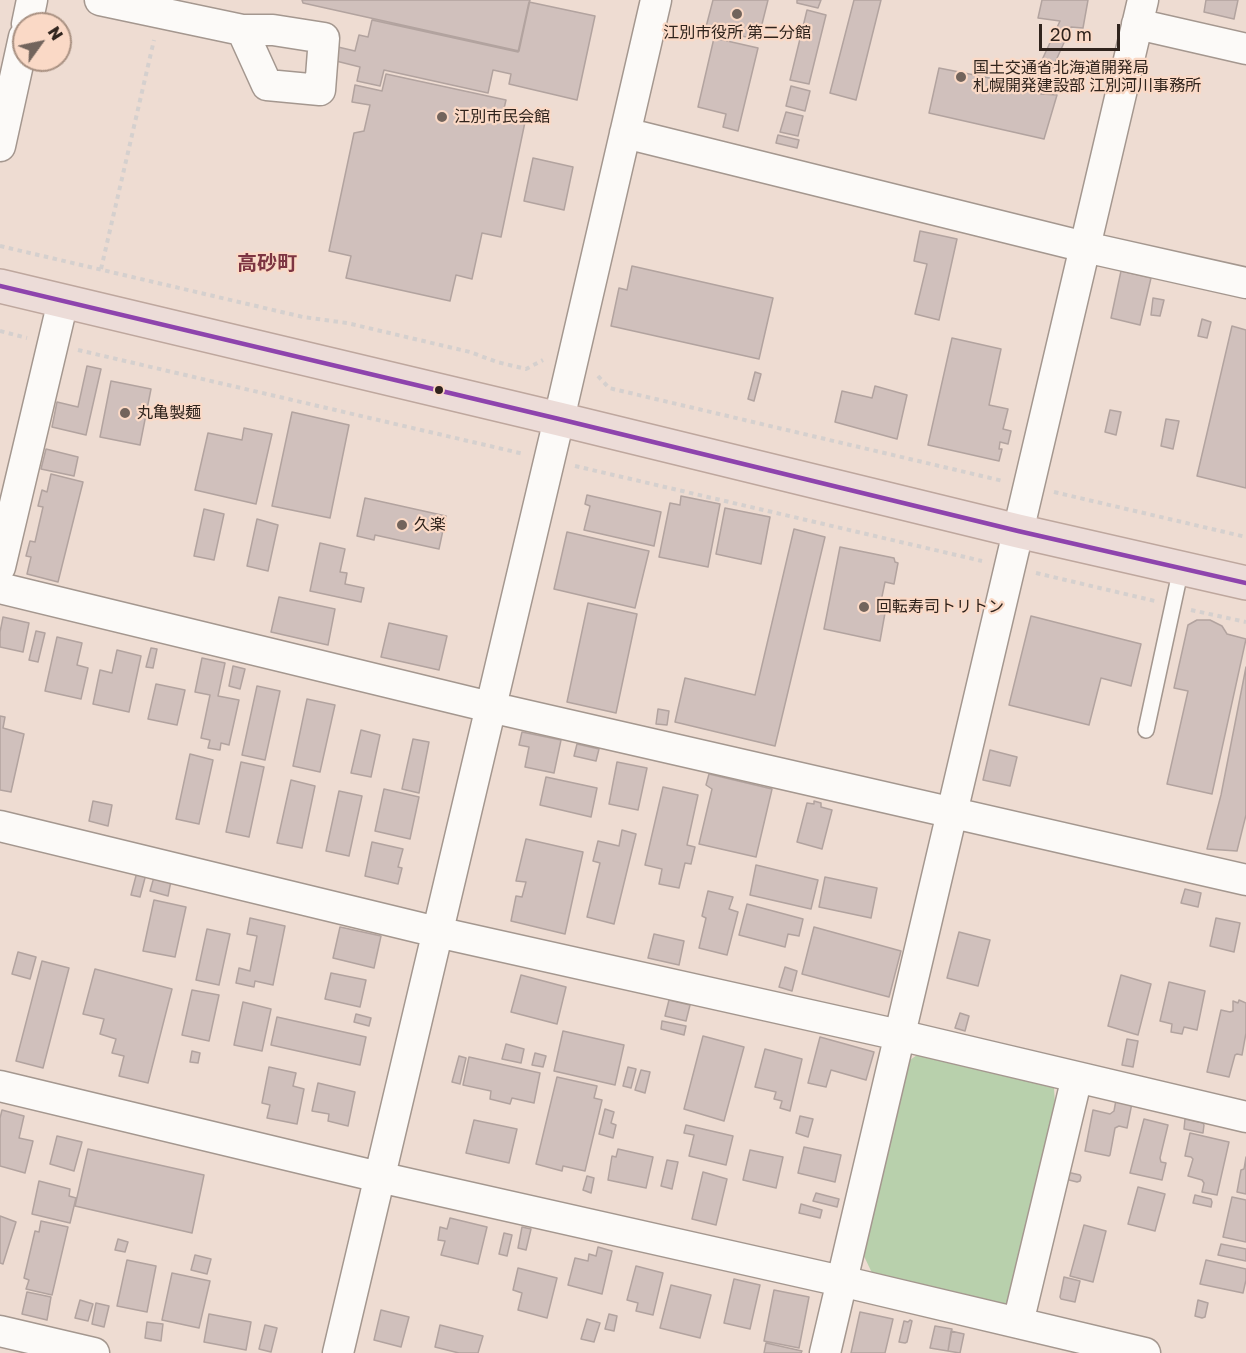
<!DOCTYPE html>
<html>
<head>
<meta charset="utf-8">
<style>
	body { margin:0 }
	#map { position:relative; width:1246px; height:1353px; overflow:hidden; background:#eedcd2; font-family:"Golos Text",sans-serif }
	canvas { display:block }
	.north { position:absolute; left:12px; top:12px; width:60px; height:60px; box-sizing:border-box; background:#fad9c6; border:2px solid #a99182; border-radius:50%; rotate:57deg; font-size:16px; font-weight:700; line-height:24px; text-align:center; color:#30241d }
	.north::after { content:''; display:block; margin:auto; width:21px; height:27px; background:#72645c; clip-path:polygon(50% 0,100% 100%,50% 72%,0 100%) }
	.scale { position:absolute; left:1039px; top:24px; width:81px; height:27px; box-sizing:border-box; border:3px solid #30241d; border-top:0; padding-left:8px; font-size:18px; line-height:21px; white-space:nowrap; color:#30241d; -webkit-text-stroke:4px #fad9c6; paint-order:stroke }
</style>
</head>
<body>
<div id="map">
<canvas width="1246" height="1353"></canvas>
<div class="north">N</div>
<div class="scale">20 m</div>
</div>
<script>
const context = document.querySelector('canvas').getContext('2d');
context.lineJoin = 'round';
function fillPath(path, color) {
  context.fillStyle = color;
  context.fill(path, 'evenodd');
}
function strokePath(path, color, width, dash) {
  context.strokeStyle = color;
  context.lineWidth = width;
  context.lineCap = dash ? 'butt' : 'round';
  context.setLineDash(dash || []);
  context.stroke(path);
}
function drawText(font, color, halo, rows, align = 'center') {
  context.font = font + ' "Golos Text","Noto Sans JP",sans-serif';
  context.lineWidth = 4.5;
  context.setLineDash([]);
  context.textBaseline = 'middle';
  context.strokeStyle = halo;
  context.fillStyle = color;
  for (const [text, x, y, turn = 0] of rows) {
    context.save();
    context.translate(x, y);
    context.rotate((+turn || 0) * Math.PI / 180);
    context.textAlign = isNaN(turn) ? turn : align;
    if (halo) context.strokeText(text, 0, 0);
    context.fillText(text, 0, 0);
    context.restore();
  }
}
fillPath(new Path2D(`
	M917,1055L1054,1088L1055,1104L1010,1302L995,1306L872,1273L863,1254L910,1060Z`), '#b8d0ac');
const building = new Path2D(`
	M302,0H530L519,51L303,3Z
	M713,0H768L758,40L706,27Z
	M797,0H821L818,8L797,3Z
	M854,0H881L856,100L830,93Z
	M1042,0H1088L1083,28L1071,27L1041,94L1057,95L1044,139L929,113L939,68L1030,86L1060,21L1038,18Z
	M1206,0H1238L1234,19L1204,12Z
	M529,2L595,16L577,100L509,84L511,74L493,70L488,93L384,70L380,86L357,81L360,67L336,61L338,47L355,51L359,35L368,37L372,20L518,52Z
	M807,10L826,15L809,84L790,80Z
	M714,38L758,48L738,131L723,127L726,114L698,107Z
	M386,74L506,100L502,117L525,122L501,237L482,233L472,279L456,275L450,301L346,278L351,256L329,251L354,133L364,131L370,105L352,102L355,85L382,91Z
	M791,86L810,91L805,111L786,106Z
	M786,112L803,116L798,136L780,132Z
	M778,135L799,140L797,148L776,143Z
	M533,158L573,167L564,210L524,201Z
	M920,231L957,239L939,320L915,314L927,264L914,261Z
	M632,266L773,298L759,359L611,326L619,288L627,290Z
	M1121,271L1151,278L1140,325L1111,318Z
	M1153,298L1164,300L1160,316L1151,315Z
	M1202,319L1211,322L1207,338L1198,336Z
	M1232,326L1246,330V488L1197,476Z
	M952,338L1001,349L989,405L1008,409L1003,429L1011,431L1008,444L1000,442L999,449H1002L999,461L928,445Z
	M87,366L101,369L86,435L52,427L57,402L78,407Z
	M755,372L761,374L754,401L748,399Z
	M111,381L151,389L140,445L100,437Z
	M875,386L907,395L897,439L835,422L842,391L872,398Z
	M1110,410L1121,412L1116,435L1105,432Z
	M292,412L349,425L330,518L272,506Z
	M1166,419L1179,421L1173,449L1161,446Z
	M244,428L272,434L256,504L195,490L208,433L242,440Z
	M46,449L78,457L74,476L41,469Z
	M51,474L83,482L58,582L27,574L31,557L26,556L30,541L35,542L43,507L38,506L42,490L47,492Z
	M587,495L661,512L654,546L584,530L590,506L585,504Z
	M681,496L720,504L708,567L659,557L670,503L680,505Z
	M365,498L446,516L439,549L375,535L374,540L357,536Z
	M725,508L770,517L761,564L716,554Z
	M204,509L224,514L214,560L194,556Z
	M257,519L278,525L268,571L247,566Z
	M794,529L825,537L775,746L675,722L685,678L755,695Z
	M567,532L649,551L635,608L554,589Z
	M320,543L345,549L340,572L347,573L345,584L364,588L361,602L310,591Z
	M840,547L894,558L895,562L898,563L894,584L885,582L879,611L885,613L880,641L824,629Z
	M279,597L335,609L328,645L271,632Z
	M588,603L637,614L616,713L567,702Z
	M1031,616L1141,644L1131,686L1101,678L1089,725L1009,705Z
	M3,617L29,623L23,652L0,647V632Z
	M1197,620H1210L1222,626L1227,634L1246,639L1212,794L1167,784L1188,691L1174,688L1188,625Z
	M389,623L447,636L439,670L381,657Z
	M36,631L45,633L38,662L29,660Z
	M57,637L82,643L77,665L88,668L81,699L45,691Z
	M151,648L157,649L153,668L146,667Z
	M117,650L141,656L129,712L93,704L100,670L112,673Z
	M202,658L225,663L218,696L239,700L229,745L221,743L220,750L208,748L210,740L201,738L210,695L195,692Z
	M233,666L245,669L240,689L229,686Z
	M1246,667V815L1237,851L1207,849L1221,795Z
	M156,684L185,690L177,725L148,719Z
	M257,686L280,691L265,760L242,755Z
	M307,699L335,705L320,772L293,766Z
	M658,709L669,711L667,725L656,724Z
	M0,716L5,717L3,728L24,734L11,792L0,790Z
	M361,730L380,735L371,777L351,773Z
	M522,732L561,740L554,773L525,767L529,747L519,745Z
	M413,739L429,742L419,793L402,789Z
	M577,744L599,749L596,761L574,756Z
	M990,750L1017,757L1010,786L983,780Z
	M190,754L213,760L199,824L176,819Z
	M241,762L264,767L249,837L226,832Z
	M617,762L647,768L638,810L609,804Z
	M709,774L772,789L756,857L699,844L712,789L706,785Z
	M546,777L597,788L591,817L540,805Z
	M291,780L315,786L302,848L277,843Z
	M663,787L698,795L687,845L695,847L691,864L685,863L679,888L659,884L662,869L645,865Z
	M384,789L419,797L410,839L375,831Z
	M339,791L362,796L349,856L326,851Z
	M93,801L112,805L108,826L89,821Z
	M814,801L821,803V807L832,810L822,849L797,842L807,803L814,804Z
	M622,830L636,834L614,924L587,917L600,863L593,861L598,841L619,846Z
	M526,839L583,852L565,934L511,921L516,896L522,897L526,882L516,881Z
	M372,842L403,849L398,867L402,868L398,884L365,876Z
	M756,865L818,880L811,909L750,895Z
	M137,872L146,874L140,897L131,895Z
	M154,877L171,881L168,896L150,891Z
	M825,877L877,888L871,918L819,907Z
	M1185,889L1201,893L1198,907L1181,903Z
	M708,891L733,897L729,909L738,912L727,955L699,948L706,918L702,916Z
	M154,900L186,907L175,957L143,951Z
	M747,904L803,919L799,936L788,934L785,947L739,935Z
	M250,918L285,926L273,985L255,981L254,987L236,983L239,968L250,971L257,936L247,934Z
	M1216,918L1240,923L1234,952L1210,946Z
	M340,927L381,936L374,968L333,958Z
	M814,927L901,951L889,997L802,974Z
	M207,929L230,934L219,985L196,980Z
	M959,932L990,940L978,986L947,978Z
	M654,934L684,941L679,965L648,958Z
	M18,952L36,957L30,979L12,974Z
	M42,961L69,968L43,1068L16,1061Z
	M785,967L797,971L792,991L779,987Z
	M95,969L172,989L148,1083L119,1076L124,1056L112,1053L116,1039L100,1034L104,1019L83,1014Z
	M331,973L366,980L360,1007L325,999Z
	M521,975L566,987L557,1024L511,1012Z
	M1121,975L1151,984L1138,1035L1108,1026Z
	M1169,982L1205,991L1197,1030L1184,1027L1182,1034L1171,1032L1172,1024L1160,1021Z
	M192,990L219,995L209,1041L182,1035Z
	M669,1000L690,1005L686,1021L665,1016Z
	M1239,1000L1246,1003V1033L1242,1055L1237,1054L1235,1055L1229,1077L1207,1072L1221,1010L1230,1012L1233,1011V1001L1238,1003Z
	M243,1002L271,1009L262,1051L234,1045Z
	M960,1013L969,1016L965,1031L955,1028Z
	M356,1014L371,1018L369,1026L354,1022Z
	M277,1017L366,1037L360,1065L271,1045Z
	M662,1021L686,1026L684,1035L661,1029Z
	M563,1031L624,1045L615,1085L554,1071Z
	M703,1036L744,1047L724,1121L684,1109Z
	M820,1037L874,1052L866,1080L831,1070L826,1087L808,1083Z
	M1127,1039L1138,1041L1133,1067L1122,1065Z
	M506,1044L524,1049L521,1063L502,1059Z
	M765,1049L802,1059L790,1111L780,1108L782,1101L774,1099L776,1092L755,1087Z
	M192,1051L200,1053L198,1063L190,1062Z
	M535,1053L546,1056L543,1067L532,1065Z
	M459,1056L466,1058L460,1084L452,1082Z
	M469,1057L540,1073L534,1103L512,1098L510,1104L490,1099L491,1091L463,1085Z
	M269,1067L296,1073L293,1086L304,1089L297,1124L267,1118L270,1105L262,1103Z
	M628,1067L636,1069L631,1088L623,1086Z
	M641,1070L650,1072L645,1093L635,1090Z
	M557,1077L597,1086L594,1098L602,1100L585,1171L563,1166L562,1171L536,1164Z
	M318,1083L355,1092L348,1126L328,1121L329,1114L312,1111Z
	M1116,1100L1132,1103L1127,1128L1119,1126L1115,1128L1110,1155L1109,1156L1085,1151L1093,1110L1110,1114L1114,1111Z
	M605,1109L614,1112L611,1123L616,1125L613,1138L599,1134Z
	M2,1110L24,1116L19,1138L33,1141L25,1173L0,1166V1118Z
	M800,1116L813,1119L808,1137L796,1133Z
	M1144,1119L1168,1125L1160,1158L1161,1162L1166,1163L1162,1180L1130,1173Z
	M1185,1119L1203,1123L1204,1125L1203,1133L1184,1129Z
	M474,1120L517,1129L509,1163L466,1153Z
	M686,1125L733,1136L726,1165L689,1156L694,1135L684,1133Z
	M1190,1133L1229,1142L1217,1195L1202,1192L1204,1183L1202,1180L1188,1176L1193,1159L1191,1157L1185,1156Z
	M57,1136L82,1142L74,1171L50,1164Z
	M804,1147L841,1155L835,1182L798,1173Z
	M88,1149L204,1175L192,1233L75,1206Z
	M618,1149L653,1157L646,1188L608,1180L612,1156L616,1157Z
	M750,1150L783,1157L776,1188L743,1180Z
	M1246,1157V1194L1237,1192L1241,1170L1244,1169Z
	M667,1160L678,1162L672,1189L661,1186Z
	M703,1172L727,1179L716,1225L692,1219Z
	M1067,1172L1080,1175L1081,1177L1080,1181L1077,1182L1069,1180L1066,1177Z
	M587,1176L594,1178L591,1193L583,1190Z
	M39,1181L70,1189L69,1196L76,1198L70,1223L32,1214Z
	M1138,1187L1165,1194L1155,1231L1128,1224Z
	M816,1193L839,1199L837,1207L813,1201Z
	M1195,1195L1211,1199L1212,1202L1211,1207L1193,1203Z
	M1232,1197L1246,1200V1242L1223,1237Z
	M801,1204L822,1210L820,1218L799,1213Z
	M0,1216L16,1222L3,1264L0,1263Z
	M450,1218L487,1227L478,1264L441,1255L445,1241L438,1240L440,1227L447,1229Z
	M41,1221L68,1227L52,1295L26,1289L29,1280L24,1278L35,1231L39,1232Z
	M1084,1225L1106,1231L1093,1282L1070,1276Z
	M522,1227L531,1229L526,1250L518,1248Z
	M504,1233L512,1235L507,1256L499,1254Z
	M118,1239L128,1242L125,1252L115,1250Z
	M1221,1244L1246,1249V1261L1218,1255Z
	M598,1247L612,1251L602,1294L568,1285L575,1258L588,1261L589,1254L596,1256Z
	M195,1255L211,1259L207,1274L191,1270Z
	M127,1260L156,1266L147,1312L117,1306Z
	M1206,1260L1246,1269V1280L1243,1293L1200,1284Z
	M636,1266L663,1273L653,1315L636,1311L638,1303L627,1300Z
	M518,1268L557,1278L547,1318L518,1310L522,1293L513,1290Z
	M172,1273L210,1281L199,1328L162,1320Z
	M1064,1277L1080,1281L1075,1302L1061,1299L1060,1297Z
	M734,1279L760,1285L750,1329L724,1323Z
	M671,1285L711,1295L700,1338L660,1328Z
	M774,1290L809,1297L799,1348L764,1341Z
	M27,1292L51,1297L47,1320L22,1314Z
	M80,1300L93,1304L88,1321L75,1318Z
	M1198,1300L1208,1303L1205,1317L1202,1318L1195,1316Z
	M96,1303L109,1306L104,1327L92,1324Z
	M381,1310L409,1317L401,1347L374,1340Z
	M860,1312L893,1319L885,1353H851Z
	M209,1314L251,1322L246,1350L204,1342Z
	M609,1314L617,1316L614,1331L605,1329Z
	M587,1319L600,1323L594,1342L581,1339Z
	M910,1320L912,1321L907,1342L905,1343L899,1342L904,1321L908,1322Z
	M147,1322L163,1324L161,1341L145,1338Z
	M265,1325L277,1328L271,1352L259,1349Z
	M440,1325L483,1336L478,1353H459L435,1347Z
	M935,1326L952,1329L948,1351L930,1348Z
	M951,1331L964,1334L960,1353L948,1351Z
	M766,1343L802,1351L801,1353H764Z`);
fillPath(building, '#d0c0bc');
strokePath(building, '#b2a39f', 1.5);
const lane = new Path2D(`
	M1146,730L1181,568`);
const street = new Path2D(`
	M100,0L242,30H273L324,38L320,90L267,85L242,30
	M27,24L32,0
	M1137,24L1246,49
	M625,133L1085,247L1246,283
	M0,146L24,37
	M0,567L63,301
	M0,588L490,707L1246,880
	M0,826L437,932L899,1035L1246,1117
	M0,1086L379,1177L841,1281L1145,1353
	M1018,1323L1077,1077
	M0,1331L94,1353
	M338,1353L559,419L656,0
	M825,1353L1143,0`);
const highway = new Path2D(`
	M0,286L559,419L1018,531L1246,583`);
strokePath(lane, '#a4978f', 18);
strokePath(street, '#a4978f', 33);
strokePath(highway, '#bea79e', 36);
strokePath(new Path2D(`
	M0,246L303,317L347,323L470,352L497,362L526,369L543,360
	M101,269L154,40
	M0,331L27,338
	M78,350L524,454
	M598,376L609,388L1003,481
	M575,466L982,561
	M1054,492L1246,537
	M1036,573L1155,601
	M1191,610L1246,622`), '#d5d0ce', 4, [4.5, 4.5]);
strokePath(lane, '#fcfaf8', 15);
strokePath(street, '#fcfaf8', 30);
strokePath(highway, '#ecdcd8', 33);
strokePath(new Path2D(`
	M0,286L559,419L1018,531L1246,583`), '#8e44ad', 4.5);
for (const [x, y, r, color] of [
	[737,14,6,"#72645c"],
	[961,77,6,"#72645c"],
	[442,117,6,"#72645c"],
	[439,390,5,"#30241d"],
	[125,413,6,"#72645c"],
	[402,525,6,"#72645c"],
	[864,607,6,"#72645c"]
]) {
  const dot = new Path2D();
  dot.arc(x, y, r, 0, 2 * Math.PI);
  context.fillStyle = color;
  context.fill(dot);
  strokePath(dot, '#fad9c6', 2);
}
drawText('16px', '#30241d', '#fad9c6', [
	["江別市役所 第二分館",737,33,"center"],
	["国土交通省北海道開発局",973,68],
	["札幌開発建設部 江別河川事務所",973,86],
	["江別市民会館",454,117],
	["丸亀製麺",137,413],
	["久楽",414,525],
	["回転寿司トリトン",876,607]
], 'left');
drawText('bold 20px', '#7d3542', '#fad9c6', [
	["高砂町",267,264]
]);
</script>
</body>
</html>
